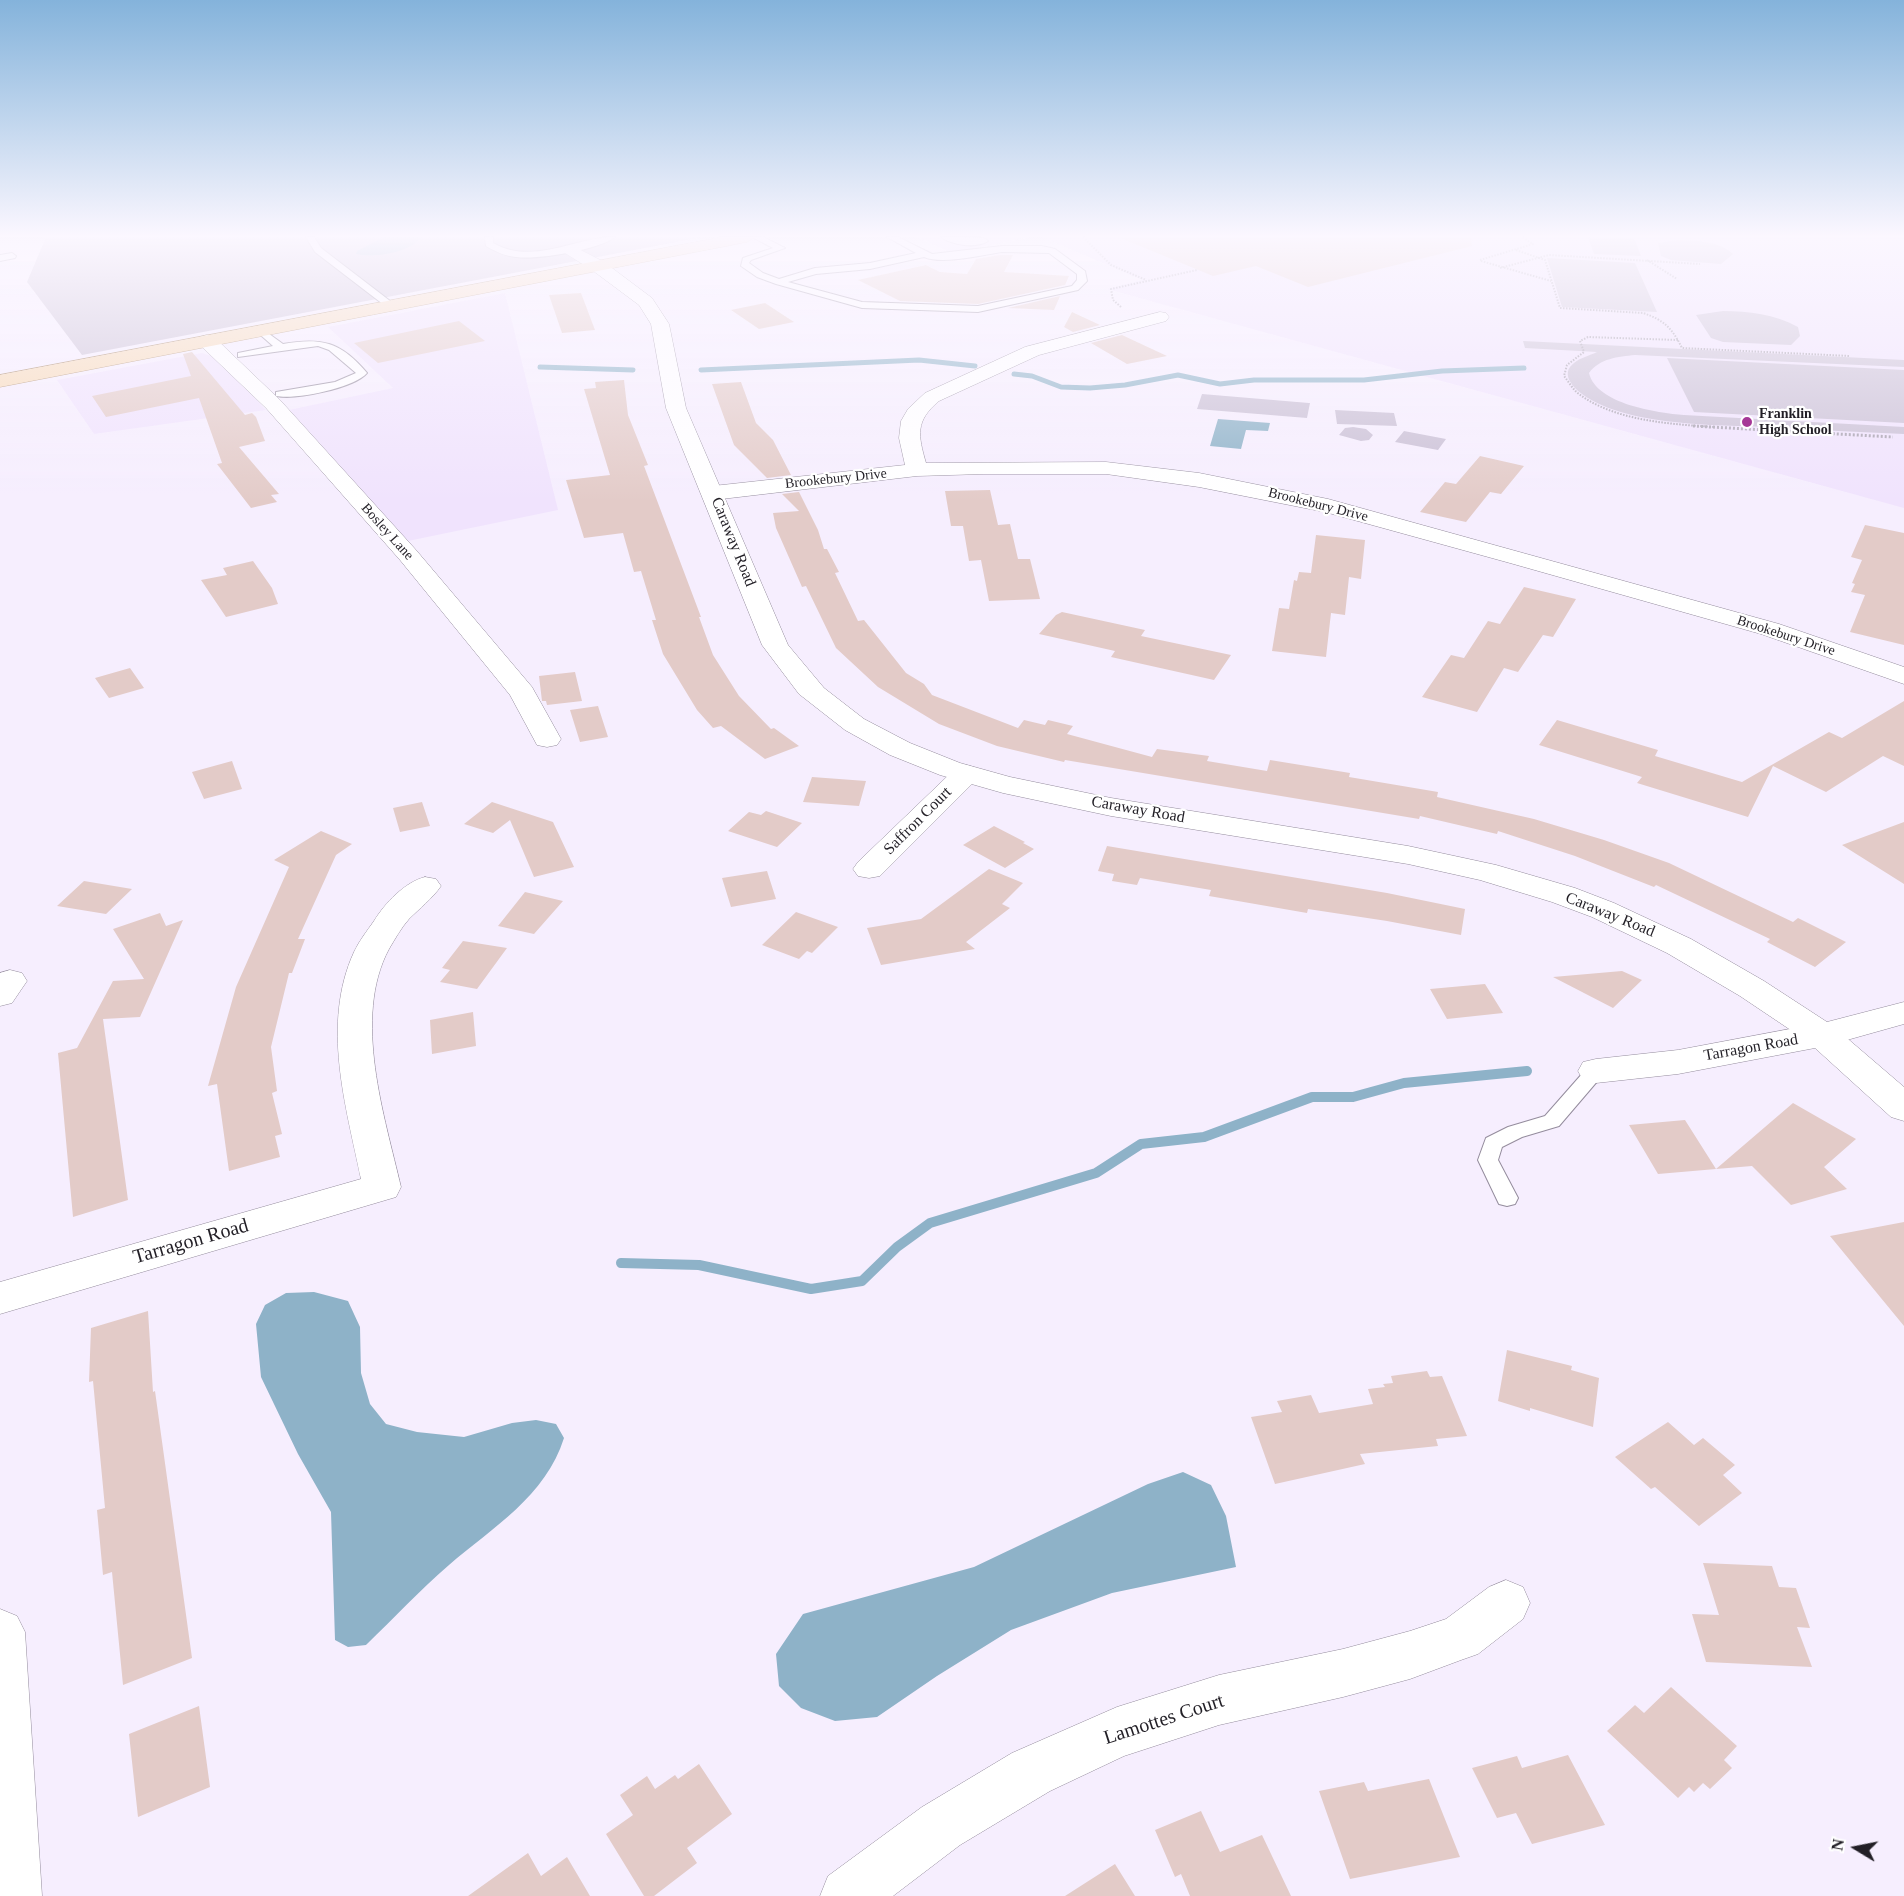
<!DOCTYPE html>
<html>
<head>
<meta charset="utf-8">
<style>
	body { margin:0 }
	#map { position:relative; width:1904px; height:1896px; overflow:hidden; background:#f6eefe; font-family:Georgia,serif }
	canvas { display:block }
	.north { position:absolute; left:1826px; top:1818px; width:60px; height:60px; -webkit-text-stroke:4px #fff; paint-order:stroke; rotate:280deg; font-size:16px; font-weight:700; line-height:24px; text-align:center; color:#221f26 }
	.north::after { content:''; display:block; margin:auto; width:21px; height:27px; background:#221f26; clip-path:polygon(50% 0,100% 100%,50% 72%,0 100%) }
</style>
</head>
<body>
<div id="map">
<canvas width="1904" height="1896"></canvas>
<div class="north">N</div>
</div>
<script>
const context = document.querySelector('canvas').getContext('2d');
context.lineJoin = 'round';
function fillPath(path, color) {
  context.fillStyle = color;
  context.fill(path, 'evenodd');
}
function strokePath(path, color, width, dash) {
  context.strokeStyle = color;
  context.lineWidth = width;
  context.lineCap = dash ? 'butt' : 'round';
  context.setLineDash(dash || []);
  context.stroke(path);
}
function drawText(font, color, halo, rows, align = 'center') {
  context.font = font + ' Georgia,serif';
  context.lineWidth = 4.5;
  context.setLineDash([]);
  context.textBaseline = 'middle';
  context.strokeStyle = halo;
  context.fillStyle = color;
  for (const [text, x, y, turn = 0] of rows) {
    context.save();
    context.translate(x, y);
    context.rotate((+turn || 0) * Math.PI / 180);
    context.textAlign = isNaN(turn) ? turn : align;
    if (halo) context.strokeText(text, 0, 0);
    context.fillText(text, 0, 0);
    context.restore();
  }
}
fillPath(new Path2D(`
	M917,237H1030L952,253Z
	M1042,237H1904V508L1107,289L1142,280Z
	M505,293L558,510L403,542L284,411L393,388L328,327Z
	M202,353L215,357L266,410L94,434L57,380Z`), '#f0e3fd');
fillPath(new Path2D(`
	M46,237H703L82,355L27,282Z
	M1588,237L1634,238L1641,256L1594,254Z
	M1679,240C1696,241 1720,241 1733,254L1721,264L1671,260L1661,256L1658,243Z
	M1547,258L1635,263L1657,312L1562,307Z
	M1723,311C1749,311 1774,314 1798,327L1800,336L1791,345L1723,342L1711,338L1696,315Z
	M1523,341L1904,360V367L1635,355C1618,357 1600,358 1589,373C1596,404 1658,413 1684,415L1904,427V434C1860,432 1816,430 1772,427C1718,425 1613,427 1574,387C1569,381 1565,374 1570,367C1577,358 1589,356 1597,352L1525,348Z
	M1667,358L1904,370V423L1694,412Z
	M1202,394L1309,403H1310L1307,418L1197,409Z
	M1335,410L1394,413L1397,426L1337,424Z
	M1353,427L1366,429L1373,435L1369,440L1361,441L1339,435L1345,428Z
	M1404,431L1446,439L1438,450L1395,442Z`), '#cac0d5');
fillPath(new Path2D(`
	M384,237H421C410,253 375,258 356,254L357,251Z
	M1218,419L1270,423L1268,431L1246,430L1241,449L1210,446Z
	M314,1292L348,1301L360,1327L361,1373L370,1404L386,1424L417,1432L464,1437L512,1423L536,1420L556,1424L564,1438C546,1496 492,1528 449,1565C420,1590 394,1618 366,1645L348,1647L335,1640L331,1512L298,1454L261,1377L256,1324L265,1305L286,1293Z
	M1183,1472L1211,1485L1226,1516L1236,1567L1112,1593L1011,1630L937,1676L877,1717L835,1721L801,1708L779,1686L776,1654L803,1614L974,1567L1148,1484Z`), '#8eb2c8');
strokePath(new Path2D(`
	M540,367L633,370
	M701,370L919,360L975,366
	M1014,374L1032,376L1061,387L1090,388L1125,385L1178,375L1220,384L1254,380H1364L1442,371L1524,368`), '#8eb2c8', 5);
strokePath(new Path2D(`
	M621,1263L699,1265L811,1289L862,1281L897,1247L930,1223L1096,1173L1141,1144L1204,1137L1312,1097H1353L1404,1083L1527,1071`), '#8eb2c8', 10);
fillPath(new Path2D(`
	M1118,237H1471L1472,246L1308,287L1256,266L1213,276Z
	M1000,255H1013L1004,272L1069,276L1065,285L978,304L900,301L858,280L926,265L940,272L967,274L976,259Z
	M581,293L595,330L562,333L549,295Z
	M1060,296L1054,310L1008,308Z
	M765,303L794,322L759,329L731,310Z
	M1072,312L1100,325L1073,332L1064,327Z
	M459,321L485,341L378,363L354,343Z
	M1122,335L1167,356L1127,364L1091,343Z
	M192,352L245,415L252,413L256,417L265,441L239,447L279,494L271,495L277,502L251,508L217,464L222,463L199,398L106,417L92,396L191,376L183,354Z
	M624,380L628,415L648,465L644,466L701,617H699L713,655L739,696L771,729L774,728L799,746L765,759L721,726L713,728L697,710L663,654L652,620H656L641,571L634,572L623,533L584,538L566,480L610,475L584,389L596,388L595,382Z
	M741,382L756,423L773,440L791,475L767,478L734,445L712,384Z
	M1480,456L1524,466L1501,494L1490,492L1466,522L1420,512L1445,482L1456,484Z
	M990,490L998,525L1010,524L1018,559H1030L1040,599L989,601L981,560L969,561L963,526H951L945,491Z
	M799,492L818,530L824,549H827L839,572L835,573L858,621L864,620L906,673L924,684L932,695L1018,728L1024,720L1045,725L1048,720L1073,726L1067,734L1152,757L1157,749L1209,756L1207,761L1267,771L1270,760L1350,773L1349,777L1438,792L1437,797L1534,819L1604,840L1669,863L1793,922L1798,918L1846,942L1815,967L1767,942L1770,939L1656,885L1654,887L1575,856L1498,831L1497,834L1420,816L1419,819L1065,760L1064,762L997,746L939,724L878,687L836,648L806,586L802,587L776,528L773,513L799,511L782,494Z
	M1865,525L1904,533V645L1850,632L1865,595L1851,592L1855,584L1852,583L1862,560L1851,557Z
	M1316,535L1365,540L1361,579L1349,577L1345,615L1331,613L1326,657L1272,651L1279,608L1289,609L1294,580L1297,581L1299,572L1311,573Z
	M253,561L272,588L278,604L226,617L201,580L227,575L223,568Z
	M1524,587L1576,599L1553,637L1543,635L1518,672L1504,668L1477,712L1422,697L1451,655L1464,658L1488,621L1500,624Z
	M1062,612L1145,630L1141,636L1231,655L1214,680L1111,657L1115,651L1039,634L1056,615Z
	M130,668L144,688L109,698L95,678Z
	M575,672L582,701L547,705L546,701H542L539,676Z
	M1904,701V766L1883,756L1826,792L1773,766L1748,817L1637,783L1642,777L1539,745L1557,720L1658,750L1655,756L1742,782L1829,732L1842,738Z
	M598,706L608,737L580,742L570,710Z
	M232,761L242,789L204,799L192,772Z
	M812,777L866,781L859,806L803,802Z
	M422,802L430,826L400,832L393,808Z
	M492,802L553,822L574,867L534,877L510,820L493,833L464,824Z
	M766,811L802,823L777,847L728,831L749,812L761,815Z
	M1904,822V884L1842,845Z
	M994,826L1025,842L1023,843L1034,849L1005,868L963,845Z
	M321,831L352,844L336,855L298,939H305L292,973H289L271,1047L277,1091L272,1093L282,1134L275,1136L280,1157L229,1171L217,1084L208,1086L236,987L289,867L274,860Z
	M1107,846L1387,893L1465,909L1461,935L1387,921L1308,909L1307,913L1209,896L1211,890L1140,878L1137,885L1112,881L1114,874L1098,871Z
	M989,869L1023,883L1002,904L1010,908L966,942L975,949L881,965L867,928L921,919Z
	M767,871L776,899L731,907L722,878Z
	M84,881L132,889L106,914L57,906Z
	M525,892L563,901L534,934L498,926Z
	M796,912L838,927L812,953L807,951L799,959L762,945Z
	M160,913L166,926L183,920L140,1017L103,1019L128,1200L73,1217L58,1053L77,1048L113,981L144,979L113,929Z
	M463,941L507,948L477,989L440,982L450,970L442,968Z
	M1622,971L1642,980L1613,1008L1553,977Z
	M1485,984L1503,1013L1447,1019L1430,989Z
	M473,1012L476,1046L432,1054L430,1020Z
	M1793,1103L1856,1139L1824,1167L1847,1189L1791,1205L1752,1166L1716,1169Z
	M1685,1120L1716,1169L1658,1174L1629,1125Z
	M1904,1222V1326L1830,1236Z
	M148,1311L153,1392L155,1391L192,1658L123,1685L112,1572L103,1575L97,1510L105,1508L93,1381L89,1382L91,1328Z
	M1507,1350L1572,1366L1571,1370L1599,1378L1593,1427L1530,1408V1411L1498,1401Z
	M1427,1371L1430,1377L1442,1376L1467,1436L1436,1439L1438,1446L1360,1454L1365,1464L1275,1484L1251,1417L1282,1412L1277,1401L1311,1395L1319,1413L1373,1404L1368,1389L1385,1387L1383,1384L1393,1383L1391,1376Z
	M1668,1422L1694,1445L1703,1438L1735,1465L1723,1475L1742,1493L1699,1526L1655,1487L1651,1489L1615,1457Z
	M1703,1563L1772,1566L1779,1587L1796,1588L1810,1628L1797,1627L1812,1667L1706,1662L1692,1614L1719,1615Z
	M1671,1687L1737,1746L1724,1760L1732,1768L1710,1789L1703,1783L1694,1792L1689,1787L1678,1798L1607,1731L1635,1705L1644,1713Z
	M199,1706L210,1787L138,1817L129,1734Z
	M1568,1755L1605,1825L1532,1844L1516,1813L1497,1818L1472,1768L1517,1756L1522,1768Z
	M699,1764L732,1814L687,1848L697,1863L654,1896H644L606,1834L633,1815L620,1795L647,1776L655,1789L675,1775L678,1779Z
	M1429,1779L1460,1857L1350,1879L1319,1791L1364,1782L1368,1791Z
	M1201,1811L1220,1852L1262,1835L1291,1896H1190L1181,1874L1175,1877L1155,1830Z
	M528,1853L541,1876L567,1857L590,1896H468Z
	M1115,1864L1135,1896H1065Z`), '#e3cbc8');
const service = new Path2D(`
	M306,237H314L321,248L394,304V308H388L315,252Z
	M485,237H493V243C534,266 574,237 615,237C598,250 538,260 516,257C505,256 496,252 486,246Z
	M752,237H763L785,248L751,260L749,263L763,273L779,279L815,268L870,263L916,253L887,237H898L932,254L1002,246H1042L1055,249L1085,271L1087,281L1078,290L978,312L862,308L776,284L757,277L741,266L743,258L773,248ZM1002,252L1049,253L1077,274V280L1072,286L978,306L862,302L788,282L816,274L870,269L924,257C942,265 982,255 1002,252Z
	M941,237L984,238L988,241C976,249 952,245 941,237Z
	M12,253L16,256L15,258L0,261V255Z
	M261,328L283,344C322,337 341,342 367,373C354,388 296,400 276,396V392L335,382L356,373L329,350L318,346L238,357V353L273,346L256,331Z
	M1596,1064L1603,1066L1606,1071L1559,1126L1522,1137L1502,1147L1498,1160L1518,1198L1515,1204L1507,1206L1499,1204L1478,1160L1486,1138L1508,1127L1545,1116L1589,1066Z`);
const minor = new Path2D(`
	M571,245L604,262L606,266L604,270H592L565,253L563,250L565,247Z
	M1160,312L1166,313L1169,317L1166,321L1039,355L939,401C915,421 918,435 926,463L1106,462L1199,473L1328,499L1779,624L1904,667V684L1761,634L1510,563L1325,512L1199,487L1106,474H983L917,476L713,500L705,498L702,493L705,488L713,486L905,465L899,438L901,421L908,409L925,393L1025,347Z
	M207,335L214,337L280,400L416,550L532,687L561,739L557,745L547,747L537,745L510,695L400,560L266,408L200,345L198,341L200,337Z
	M966,765L976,768L980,774L976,780L880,876L869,878L858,876L853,869L858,862L956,768Z
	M425,877L436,879L441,886C432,899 420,908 409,919C401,928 395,939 389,949C352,1018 385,1117 401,1187L396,1197L0,1314V1282L361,1179C346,1106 321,1024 354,952C359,941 367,931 374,921C385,903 405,882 425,877Z
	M10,970L22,973L27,981L12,1003L0,1006V973Z
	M1822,1023L1834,1027L1904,1087V1121L1891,1117L1815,1048L1678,1074L1596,1083L1583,1080L1578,1071L1583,1062L1596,1059L1678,1050Z
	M1506,1580L1523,1587L1530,1603L1523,1619L1478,1654L1461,1660L1410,1679L1343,1697L1219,1725L1124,1756L1050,1791L960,1845L893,1896H820L828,1876L922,1807L1012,1753L1117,1707L1219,1675L1343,1649L1410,1631L1446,1619L1489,1587Z
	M0,1609L17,1616L25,1632L42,1896H0Z`);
const tertiary = new Path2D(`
	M598,261L604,262L652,298L669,324L686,408L788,645L824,688L864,719L910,743L960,763L1010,777L1111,798L1408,846L1496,865L1575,888L1614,903L1691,939L1764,981L1827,1022L1904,1002V1024L1822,1047L1810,1043L1740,996L1667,953L1592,917L1552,902L1480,880L1408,864L1111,816L1003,793L940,775L890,755L845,730L799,694L762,645L666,408L651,324L639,305L592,270L590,266Z`);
const primary = new Path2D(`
	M722,237H755L747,242L0,387V375Z`);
strokePath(service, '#948c9d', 2);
strokePath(minor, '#948c9d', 1);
strokePath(tertiary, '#948c9d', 1);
strokePath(primary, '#aa8965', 1);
strokePath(new Path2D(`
	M1083,237L1111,265L1146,280
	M1516,250L1545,260L1560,308L1643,313C1664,320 1672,328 1682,348L1850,356
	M1480,260L1533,244L1522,237
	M1647,260L1677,279
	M1481,261L1551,281
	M1500,268L1549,255L1700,264
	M1121,307L1113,300L1111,289L1197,270
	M1678,340L1588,337L1580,341L1584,352L1567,365L1564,376C1569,382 1573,390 1579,394C1615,421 1670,424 1714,427`), '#a7a1ae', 2, [1.5, 1.5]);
strokePath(new Path2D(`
	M1693,426L1893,437`), '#a7a1ae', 3, [2, 2]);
fillPath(service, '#fff');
fillPath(minor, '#fff');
fillPath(tertiary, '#fff');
fillPath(primary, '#f8dab7');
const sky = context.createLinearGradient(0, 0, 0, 502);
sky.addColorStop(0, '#84b3db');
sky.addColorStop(0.47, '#fbf7ff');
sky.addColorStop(1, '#fbf7ff00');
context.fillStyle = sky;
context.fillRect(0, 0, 1904, 502);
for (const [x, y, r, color] of [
	[1747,422,6,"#a63897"]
]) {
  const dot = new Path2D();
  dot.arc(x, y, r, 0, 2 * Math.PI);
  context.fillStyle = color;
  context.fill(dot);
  strokePath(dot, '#fff', 2);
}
drawText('bold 14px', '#221f26', '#fff', [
	["Franklin",1759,414],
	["High School",1759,430]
], 'left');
drawText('14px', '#221f26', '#fff', [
	["Brookebury Drive",836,479,-6],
	["Brookebury Drive",1318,505,14],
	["Bosley Lane",387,532,48],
	["Brookebury Drive",1786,636,18]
]);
drawText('16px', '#221f26', '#fff', [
	["Caraway Road",733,542,68],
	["Caraway Road",1138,810,10],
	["Saffron Court",918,821,-45],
	["Caraway Road",1610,915,22],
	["Tarragon Road",1751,1048,-10]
]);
drawText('20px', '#221f26', '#fff', [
	["Tarragon Road",191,1242,-16],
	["Lamottes Court",1164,1720,-18]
]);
</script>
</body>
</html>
